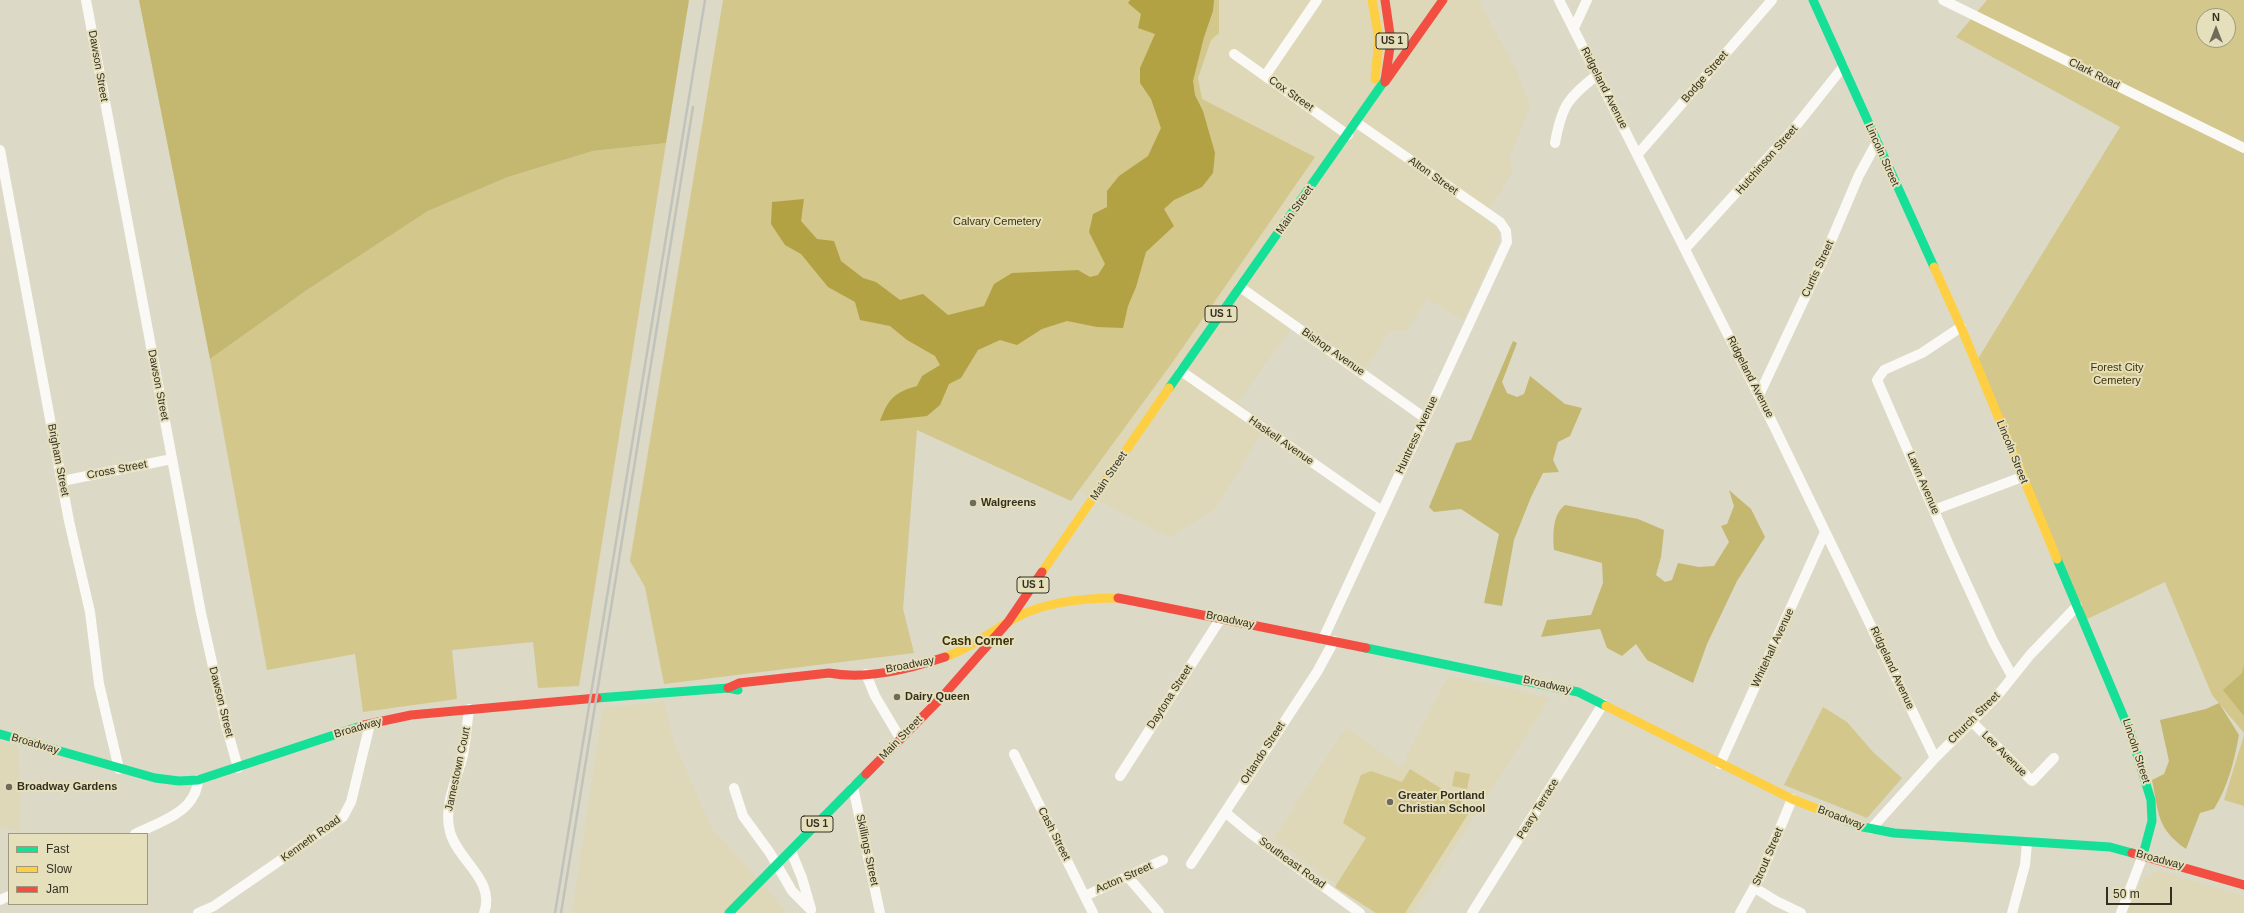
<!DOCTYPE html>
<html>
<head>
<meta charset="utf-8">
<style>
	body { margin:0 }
	#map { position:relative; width:2244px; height:913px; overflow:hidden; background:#dcd9c6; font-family:Arial,sans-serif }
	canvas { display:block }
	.legend { position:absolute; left:8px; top:833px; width:140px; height:72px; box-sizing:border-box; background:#e6dfbc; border:1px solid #9e997e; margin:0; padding:5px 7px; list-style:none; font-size:12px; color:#333022 }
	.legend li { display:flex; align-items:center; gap:8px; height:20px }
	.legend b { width:20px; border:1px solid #9e997e }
	.north { position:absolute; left:2196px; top:8px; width:40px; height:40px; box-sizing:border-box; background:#e6dfbc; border:1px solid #9e997e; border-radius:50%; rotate:0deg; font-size:11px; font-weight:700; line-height:16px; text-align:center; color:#333022 }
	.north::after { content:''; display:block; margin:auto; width:14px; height:18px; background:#6e6b5b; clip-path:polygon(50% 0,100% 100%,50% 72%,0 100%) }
	.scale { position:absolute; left:2106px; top:887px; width:66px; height:18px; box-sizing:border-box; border:2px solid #333022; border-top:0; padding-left:5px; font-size:12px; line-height:14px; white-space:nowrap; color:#333022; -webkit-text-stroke:3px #e6dfbc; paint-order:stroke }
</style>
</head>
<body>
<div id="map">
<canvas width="2244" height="913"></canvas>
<ul class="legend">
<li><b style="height:5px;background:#16e098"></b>Fast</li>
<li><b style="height:5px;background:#ffcf43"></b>Slow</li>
<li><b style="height:5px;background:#f24e42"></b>Jam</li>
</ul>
<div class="north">N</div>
<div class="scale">50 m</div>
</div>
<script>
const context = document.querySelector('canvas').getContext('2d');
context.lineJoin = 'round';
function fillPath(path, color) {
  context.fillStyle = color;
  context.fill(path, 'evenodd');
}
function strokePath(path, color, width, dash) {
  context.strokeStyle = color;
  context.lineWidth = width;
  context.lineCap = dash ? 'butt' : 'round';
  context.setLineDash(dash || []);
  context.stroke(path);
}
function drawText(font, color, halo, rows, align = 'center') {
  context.font = font + ' Arial,sans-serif';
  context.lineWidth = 4;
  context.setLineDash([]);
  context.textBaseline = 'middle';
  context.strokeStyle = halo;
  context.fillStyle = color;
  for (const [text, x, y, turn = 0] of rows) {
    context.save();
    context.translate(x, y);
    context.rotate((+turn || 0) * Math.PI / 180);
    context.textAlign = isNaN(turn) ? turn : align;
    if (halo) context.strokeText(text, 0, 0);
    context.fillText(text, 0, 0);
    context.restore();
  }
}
fillPath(new Path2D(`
	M1219,0H1478L1517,71L1530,106L1510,157L1512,171L1485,218L1499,231L1498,245L1463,320L1427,299L1406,331H1389L1366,368L1298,319L1238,402L1267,424L1215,509L1169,537L1079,491L1172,363L1315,157L1202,99L1198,78L1211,40L1219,33Z
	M1448,676L1514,689L1549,699L1413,913H1375L1274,838L1346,727L1401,767Z
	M664,702L673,740L712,829L771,893L785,913H572L603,708Z
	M0,741L18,746L20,831L0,828Z
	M2160,871L2244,896V913H2126L2144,878Z`), '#ded7b8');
fillPath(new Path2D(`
	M723,0H1219V33L1211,40L1198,78L1202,99L1315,157L1172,363L1071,501L917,430L903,609L914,653L664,684L645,587L630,561Z
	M1987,0H2244V733L2212,695L2165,582L2083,621L1976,362L2120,127L1956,37ZM2204,16H2228V40H2204Z
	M666,143L579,686L538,688L533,642L452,650L457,699L363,712L355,654L267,670L210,359L307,290L428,211L508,177L593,151Z
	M1823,707L1847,722L1873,752L1902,778L1867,818L1784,785Z
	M2244,735V806L2224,800Z
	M1410,769L1472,808L1405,913H1376L1335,887L1366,838L1343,823L1361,775L1371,771L1402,782Z
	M1455,771L1470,774L1467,789L1452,786Z`), '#d3c78b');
fillPath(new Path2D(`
	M139,0H689L666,143L593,151L508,177L428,211L307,290L210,359Z
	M1513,341L1517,343L1502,382L1507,393L1517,397L1524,394L1530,376L1565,404L1582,408L1570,436L1558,442L1553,460L1559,472L1543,473L1531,497L1514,540L1502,606L1484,603L1499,534L1461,509L1434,512L1429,507L1456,443L1471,440Z
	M1729,490L1751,509L1765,537L1737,581L1707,644L1693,683L1647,660L1636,644L1622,656L1607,648L1600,629L1541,637L1547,620L1591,615L1603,583L1602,563L1554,550C1553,535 1552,515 1565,505L1638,519L1664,530L1661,557L1656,575L1665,582L1672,580L1678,563L1699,567L1714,566L1729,542L1721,526L1727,524L1734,506Z
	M2244,665V716L2223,690L2242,673Z
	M2219,703L2239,735C2234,762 2228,786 2214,809L2200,813L2186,849C2156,828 2159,813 2152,780L2164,774L2169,761L2160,720L2206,709Z`), '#c4b770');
fillPath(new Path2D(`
	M1130,0H1214L1213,11L1204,37L1193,81L1195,95L1203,111L1215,153L1213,173L1202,187L1174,200L1164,209L1174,226L1146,252L1136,287L1128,306L1123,328L1097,327L1067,321L1042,329L1017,345L1000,340L978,350L961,378L949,384L940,405L927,416L880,421C888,399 895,392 917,386L922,376L940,365L935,356L907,340L890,326L860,320L855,302L828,287L801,254L785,245L771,224L772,202L804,199L801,221L817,239L834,241L841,261L863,278L876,282L900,300L923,294L948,315L984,306L994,284L1012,273L1078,270L1090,277L1098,275L1105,264L1089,232L1093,214L1107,207V191L1119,176L1148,156L1161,128L1151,99L1140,83V68L1155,34L1138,28L1141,14L1128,3Z`), '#b2a244');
strokePath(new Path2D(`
	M86,0L201,613L226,725L238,768
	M1559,0L1770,418L1935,758
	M1943,0L2244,148
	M1574,28L1587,0
	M1234,54L1348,135
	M1265,76L1317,0
	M1555,143C1562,105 1567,99 1597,75
	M0,150L69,521L90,612L99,684L119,769
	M1638,154L1772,0
	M1685,249L1792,131L1843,67
	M1240,287L1425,418
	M1961,327L1922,353L1884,370L1877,380L1952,552L1993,641L2012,676
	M1181,371L1382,511
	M1759,395L1825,255L1859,175L1877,142
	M62,481L172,459
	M1934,510L2022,477
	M1323,639L1507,242L1506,231L1500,222L1357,123
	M866,674L875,696L900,738
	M469,709C467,724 466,740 463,755C457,779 443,806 450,832C458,861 496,880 484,913
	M1971,721L2032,781L2054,758
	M1014,754L1093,913
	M1720,764L1825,532
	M1120,776L1221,618
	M853,787L880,913
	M734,788L743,816L770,853L792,891L811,910
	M1225,812L1250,833L1360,913
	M1871,829L1935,758L1998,695L2030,655L2077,606
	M135,834C160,822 196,812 198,780
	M791,851L802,878L811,909
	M1191,864L1317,672L1334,641
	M1128,877L1159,913
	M1755,888L1776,901L1801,913
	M1085,896L1163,860
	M0,900L9,896
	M198,913L214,906L343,817L351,802L370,724
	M1472,913L1603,704
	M1740,913L1760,877L1792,799
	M2012,913L2025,865L2027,843
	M2121,913L2143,855`), '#faf9f6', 10);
strokePath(new Path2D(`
	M1813,0L1934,267
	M1169,388L1385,80
	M2057,559L2130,732L2151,800L2152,821L2143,855
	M1366,648L1578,692L1606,706
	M597,698L728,688L738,690
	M0,734L155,778L179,781L198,780L364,725
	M1843,819L1863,827L1894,833L2110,847L2132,853
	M729,913L866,774`), '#16e098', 9);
strokePath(new Path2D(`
	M1372,0L1379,39L1375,79
	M1934,267L1961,327L2057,559
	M1042,572L1169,388
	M945,657C971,648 993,630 1017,617C1047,601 1085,598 1118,598
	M1606,706L1792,799L1843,819`), '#ffcf43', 9);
strokePath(new Path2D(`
	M1385,0L1391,41L1385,80
	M1385,82L1443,0
	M1118,598L1366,648
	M728,688L739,683L829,673C867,680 909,669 945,657
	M364,725L411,715L597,698
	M866,774L942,697L1008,622L1042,572
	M2132,853L2244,885`), '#f24e42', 9);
strokePath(new Path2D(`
	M555,913L705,0
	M561,913L693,107`), '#c2c2bd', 2.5);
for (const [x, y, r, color] of [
	[973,503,4,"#6e6b5b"],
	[897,697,4,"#6e6b5b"],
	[9,787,4,"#6e6b5b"],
	[1390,802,4,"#6e6b5b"]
]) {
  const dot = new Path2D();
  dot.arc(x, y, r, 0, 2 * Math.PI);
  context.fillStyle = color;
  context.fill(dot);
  strokePath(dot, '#e6dfbc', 1.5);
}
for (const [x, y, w] of [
	[1392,41,32],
	[1221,314,32],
	[1033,585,32],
	[817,824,32]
]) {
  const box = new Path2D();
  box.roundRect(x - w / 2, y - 8, w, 16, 3);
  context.fillStyle = '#e6dfbc';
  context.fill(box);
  strokePath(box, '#333022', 1);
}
drawText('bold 10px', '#333022', null, [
	["US 1",1392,41],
	["US 1",1221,314],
	["US 1",1033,585],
	["US 1",817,824]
]);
drawText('11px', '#333022', '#e6dfbc', [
	["Dawson Street",98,66,80],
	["Clark Road",2094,74,27],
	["Bodge Street",1705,77,-49],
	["Ridgeland Avenue",1604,88,63],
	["Cox Street",1291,94,35],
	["Lincoln Street",1882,155,66],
	["Hutchinson Street",1767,160,-49],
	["Alton Street",1433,176,35],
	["Main Street",1295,210,-55],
	["Curtis Street",1818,269,-65],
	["Bishop Avenue",1333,352,35],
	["Ridgeland Avenue",1750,377,63],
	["Dawson Street",158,385,79],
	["Huntress Avenue",1417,435,-65],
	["Haskell Avenue",1281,441,35],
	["Lincoln Street",2012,452,68],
	["Brigham Street",58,460,79],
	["Cross Street",117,470,-11],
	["Main Street",1109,476,-56],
	["Lawn Avenue",1923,483,67],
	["Broadway",1230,620,12],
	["Whitehall Avenue",1773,648,-65],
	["Broadway",910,665,-11],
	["Ridgeland Avenue",1892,668,65],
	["Broadway",1547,685,13],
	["Daytona Street",1170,697,-57],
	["Dawson Street",221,702,76],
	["Church Street",1974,718,-45],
	["Broadway",358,728,-16],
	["Main Street",901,738,-46],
	["Broadway",35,744,16],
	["Lincoln Street",2136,751,72],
	["Orlando Street",1263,753,-57],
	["Lee Avenue",2004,754,45],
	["Jamestown Court",458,769,-78],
	["Peary Terrace",1538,809,-58],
	["Broadway",1841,818,21],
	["Cash Street",1054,834,63],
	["Kenneth Road",311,839,-36],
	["Skillings Street",867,850,78],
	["Strout Street",1768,857,-67],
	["Broadway",2160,860,15],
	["Southeast Road",1292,863,36],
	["Acton Street",1124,878,-24]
]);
drawText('11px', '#3d3404', '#e6dfbc', [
	["Calvary Cemetery",997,222],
	["Forest City",2117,368],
	["Cemetery",2117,381]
]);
drawText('bold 11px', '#333022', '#e6dfbc', [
	["Walgreens",981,503],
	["Dairy Queen",905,697],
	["Broadway Gardens",17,787],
	["Greater Portland",1398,796],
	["Christian School",1398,809]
], 'left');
drawText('bold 12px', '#393105', '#e6dfbc', [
	["Cash Corner",978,642]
]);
</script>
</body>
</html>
